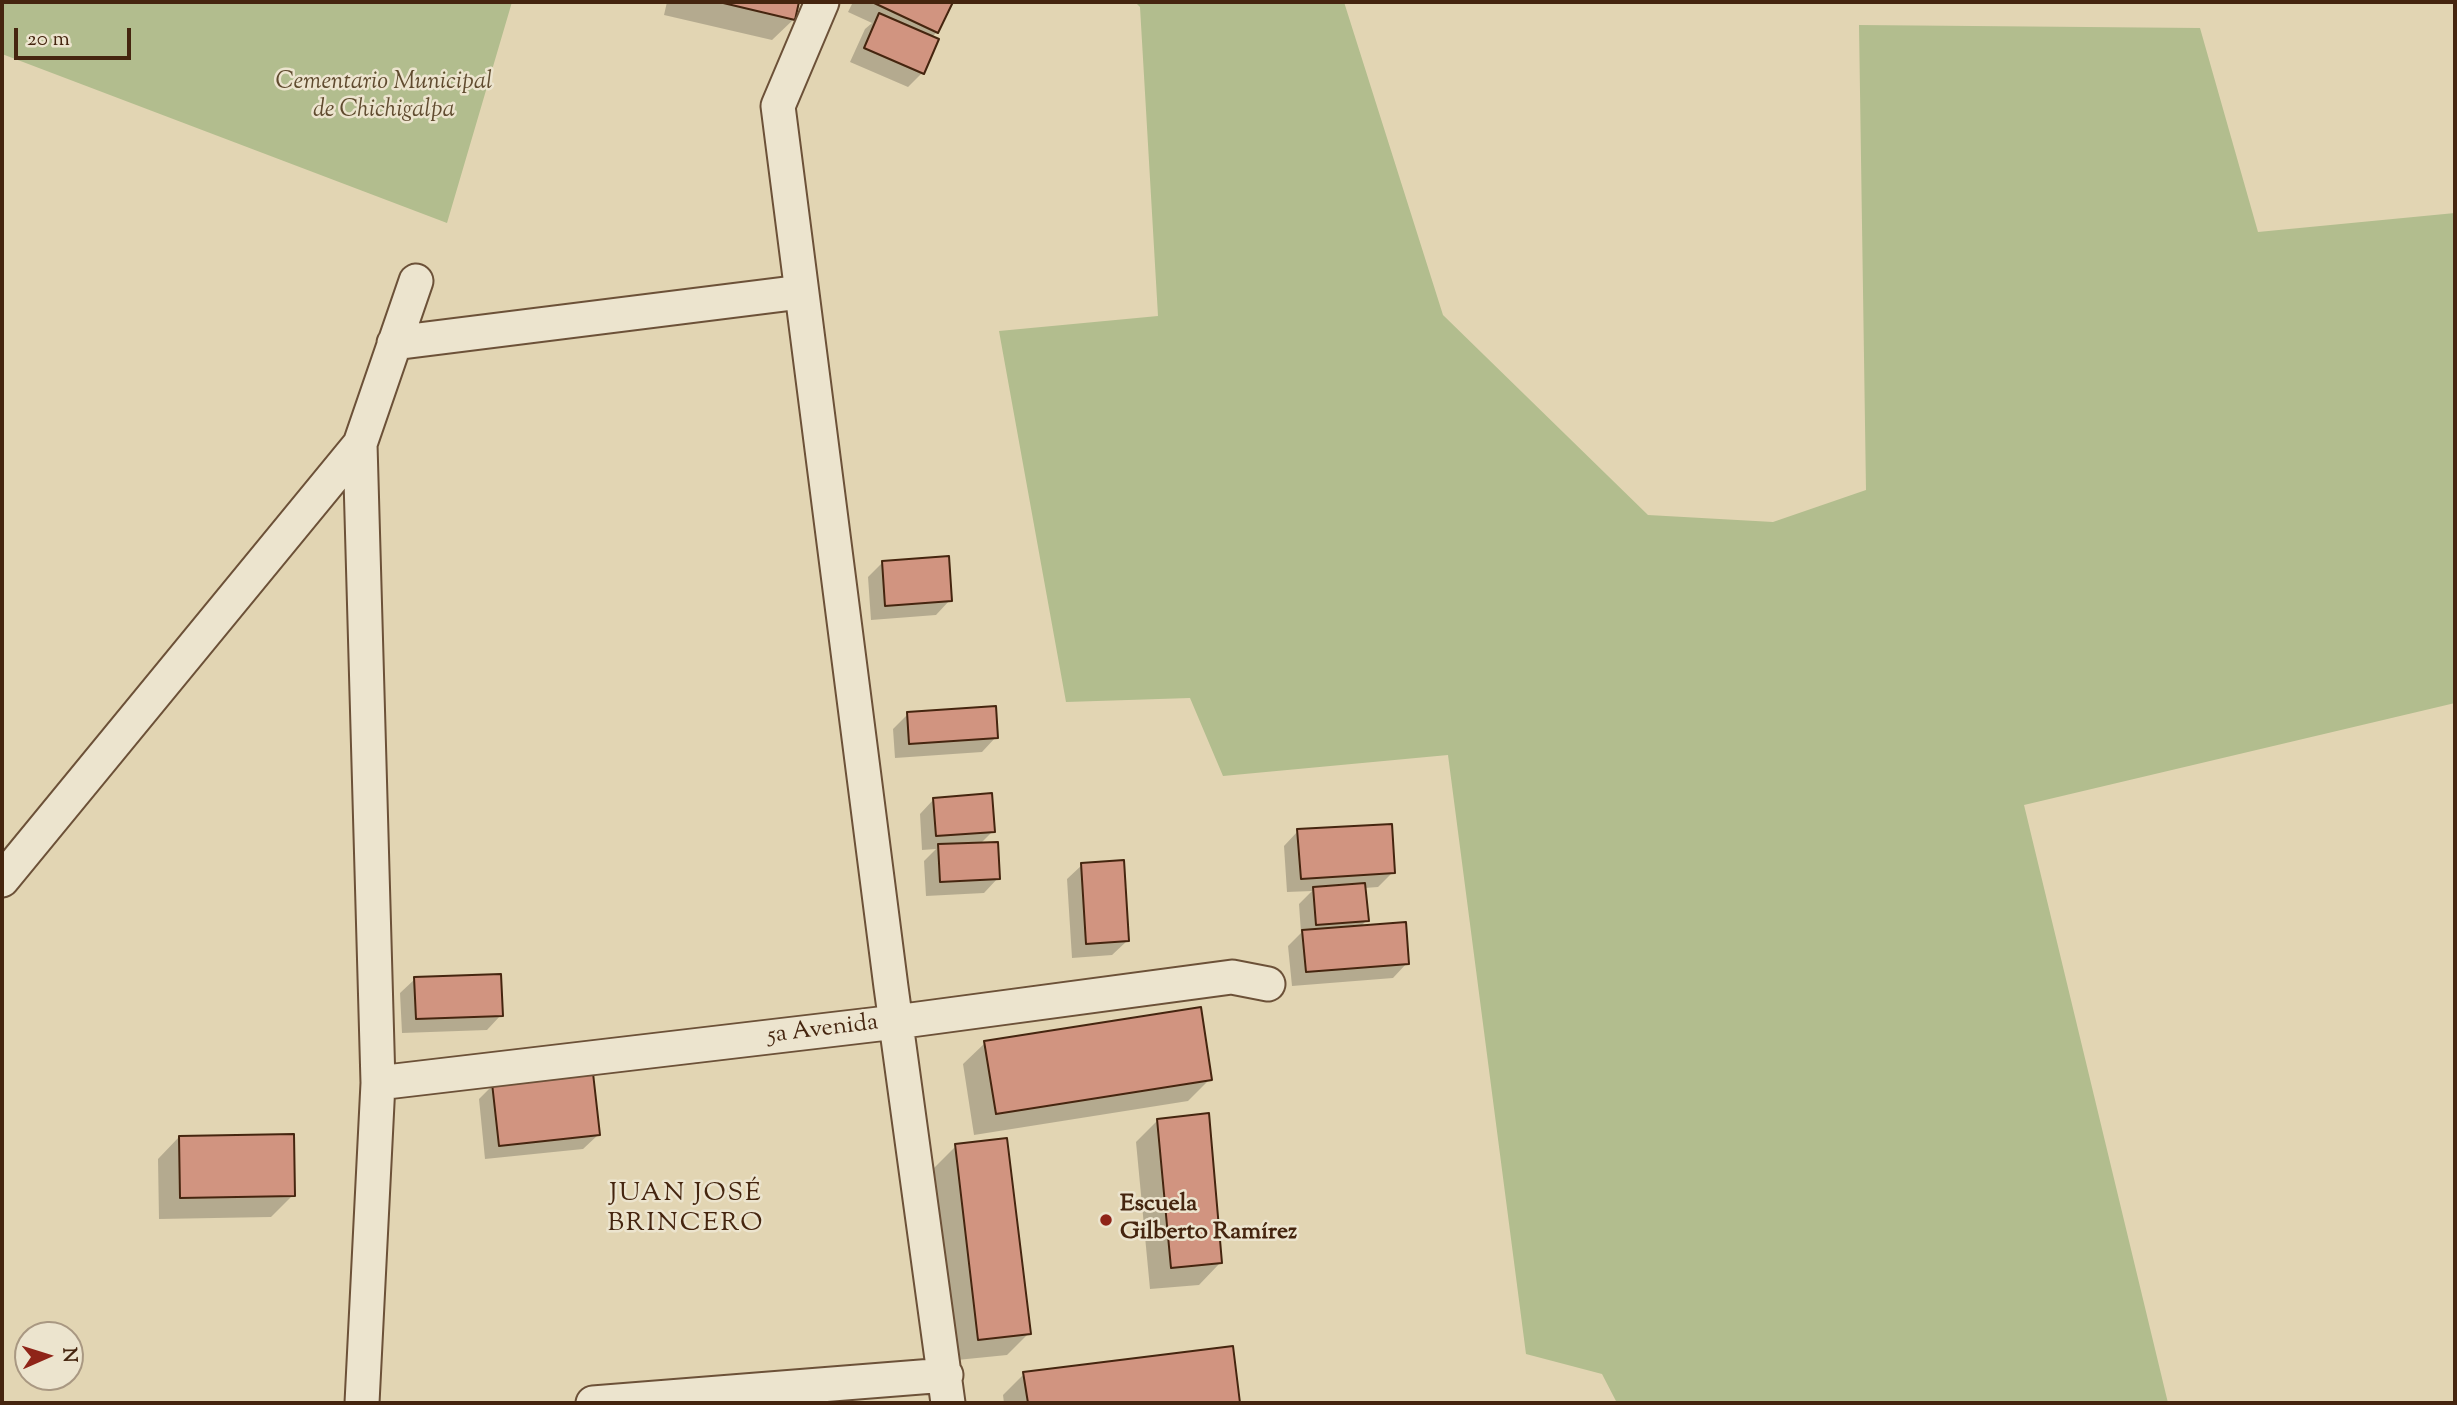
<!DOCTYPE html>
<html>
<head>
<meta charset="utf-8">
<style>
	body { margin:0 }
	#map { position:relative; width:2457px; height:1405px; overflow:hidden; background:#e2d5b3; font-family:"Sorts Mill Goudy",serif }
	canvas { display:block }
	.frame { position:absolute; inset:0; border:4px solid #45250f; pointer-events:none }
	.north { position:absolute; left:14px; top:1321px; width:70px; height:70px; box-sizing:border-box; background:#ece4ce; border:2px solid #a99882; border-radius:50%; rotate:87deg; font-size:19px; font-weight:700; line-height:28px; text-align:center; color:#45250f }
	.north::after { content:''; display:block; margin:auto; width:24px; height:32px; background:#8f2418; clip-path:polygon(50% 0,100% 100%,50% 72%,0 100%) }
	.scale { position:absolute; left:14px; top:28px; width:117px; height:32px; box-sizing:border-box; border:4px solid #45250f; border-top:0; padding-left:9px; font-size:21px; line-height:24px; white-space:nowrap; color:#45250f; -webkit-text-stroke:5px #ece4ce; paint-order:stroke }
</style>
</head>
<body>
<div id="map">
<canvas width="2457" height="1405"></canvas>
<div class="frame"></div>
<div class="north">N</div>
<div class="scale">20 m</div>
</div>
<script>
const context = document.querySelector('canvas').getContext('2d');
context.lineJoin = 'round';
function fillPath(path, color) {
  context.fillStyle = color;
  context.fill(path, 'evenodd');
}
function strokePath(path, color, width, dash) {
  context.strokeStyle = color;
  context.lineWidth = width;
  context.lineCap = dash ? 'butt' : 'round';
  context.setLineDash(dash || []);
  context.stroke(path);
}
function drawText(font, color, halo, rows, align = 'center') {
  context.font = font + ' "Sorts Mill Goudy",serif';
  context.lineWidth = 5;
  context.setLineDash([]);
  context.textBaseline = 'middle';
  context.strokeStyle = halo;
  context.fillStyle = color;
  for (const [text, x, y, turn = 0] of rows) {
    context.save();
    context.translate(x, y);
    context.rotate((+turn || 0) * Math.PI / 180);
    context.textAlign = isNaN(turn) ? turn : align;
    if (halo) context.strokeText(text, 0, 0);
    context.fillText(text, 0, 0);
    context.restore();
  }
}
fillPath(new Path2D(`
	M2,2H512L447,223L2,54Z
	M1135,2H1344L1443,315L1648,515L1773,522L1866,490L1859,25L2200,28L2258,232L2455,213V703L2024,805L2168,1403H1617L1602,1374L1526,1354L1448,755L1223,776L1190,698L1066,702L999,331L1158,316L1140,7Z`), '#b2bd8e');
fillPath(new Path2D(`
	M667,2H798L794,19L772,40L664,15Z
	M853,2H951L937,32L931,38L922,73L908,87L850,62L865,29L872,23L848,12Z
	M882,563L950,600L936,615L871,620L868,577Z
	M908,714L996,737L982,752L895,758L893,729Z
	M934,799L993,831L980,844L998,878L984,893L926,896L924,861L936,849L922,850L920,814Z
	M1298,831L1393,872L1378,887L1364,888L1367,920L1360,927L1407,963L1393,978L1292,986L1288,946L1301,933L1299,904L1312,891L1287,892L1284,846Z
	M1082,865L1127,941L1112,955L1072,958L1067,879Z
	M415,979L501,1015L487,1030L402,1033L400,993Z
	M985,1043L1210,1079L1188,1101L974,1135L963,1064Z
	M493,1085L598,1135L583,1149L485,1159L479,1099Z
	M1158,1120L1220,1263L1199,1285L1150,1289L1136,1142Z
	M179,1137L293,1195L271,1217L159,1219L158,1159Z
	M956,1146L1029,1333L1007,1355L957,1360L934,1168Z
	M1231,1348L1238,1403H1004L1003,1395L1024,1374Z`), '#0003');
const building = new Path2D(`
	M719,2H799L795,20Z
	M872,2H953L938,33Z
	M879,13L939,39L924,74L864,48Z
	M949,556L952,601L885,606L882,561Z
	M996,706L998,738L909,744L907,712Z
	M992,793L995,832L936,836L933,798Z
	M1392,824L1395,873L1301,879L1297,829Z
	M998,842L1000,879L940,882L938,844Z
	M1124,860L1129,941L1086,944L1081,863Z
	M1365,883L1369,921L1316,925L1313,887Z
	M1406,922L1409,964L1306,972L1302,930Z
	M501,974L503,1016L416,1019L414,977Z
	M1201,1007L1212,1080L996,1114L984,1041Z
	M593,1073L600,1135L499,1146L492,1083Z
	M1209,1113L1222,1263L1171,1268L1157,1119Z
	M294,1134L295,1196L180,1198L179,1136Z
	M1007,1138L1031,1334L978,1340L955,1144Z
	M1233,1346L1240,1403H1028L1023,1372Z`);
fillPath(building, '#d19480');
strokePath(building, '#45250f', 2);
const street = new Path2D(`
	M822,2L778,106L891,987L948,1403
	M394,343L801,292
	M360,444L378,1083L362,1403
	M2,880L360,444L416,281
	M378,1083L896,1022L1232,977L1268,984
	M593,1403L946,1375`);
strokePath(street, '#6c5138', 37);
strokePath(street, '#ece4ce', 33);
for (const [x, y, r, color] of [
	[1106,1220,7,"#8f2418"]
]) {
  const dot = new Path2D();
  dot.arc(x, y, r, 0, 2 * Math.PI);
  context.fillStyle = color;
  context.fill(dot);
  strokePath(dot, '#ece4ce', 2.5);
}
drawText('italic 24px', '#604b2f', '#ece4ce', [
	["Cementario Municipal",384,84],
	["de Chichigalpa",384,112]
]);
drawText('24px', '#45250f', '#ece4ce', [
	["5a Avenida",823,1031,-7]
]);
drawText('bold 24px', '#45250f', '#ece4ce', [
	["Escuela",1120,1206],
	["Gilberto Ramírez",1120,1234]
], 'left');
context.letterSpacing = '2px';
drawText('26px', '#45250f', '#ece4ce', [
	["JUAN JOSÉ",686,1196],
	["BRINCERO",686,1226]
]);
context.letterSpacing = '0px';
</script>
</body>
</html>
